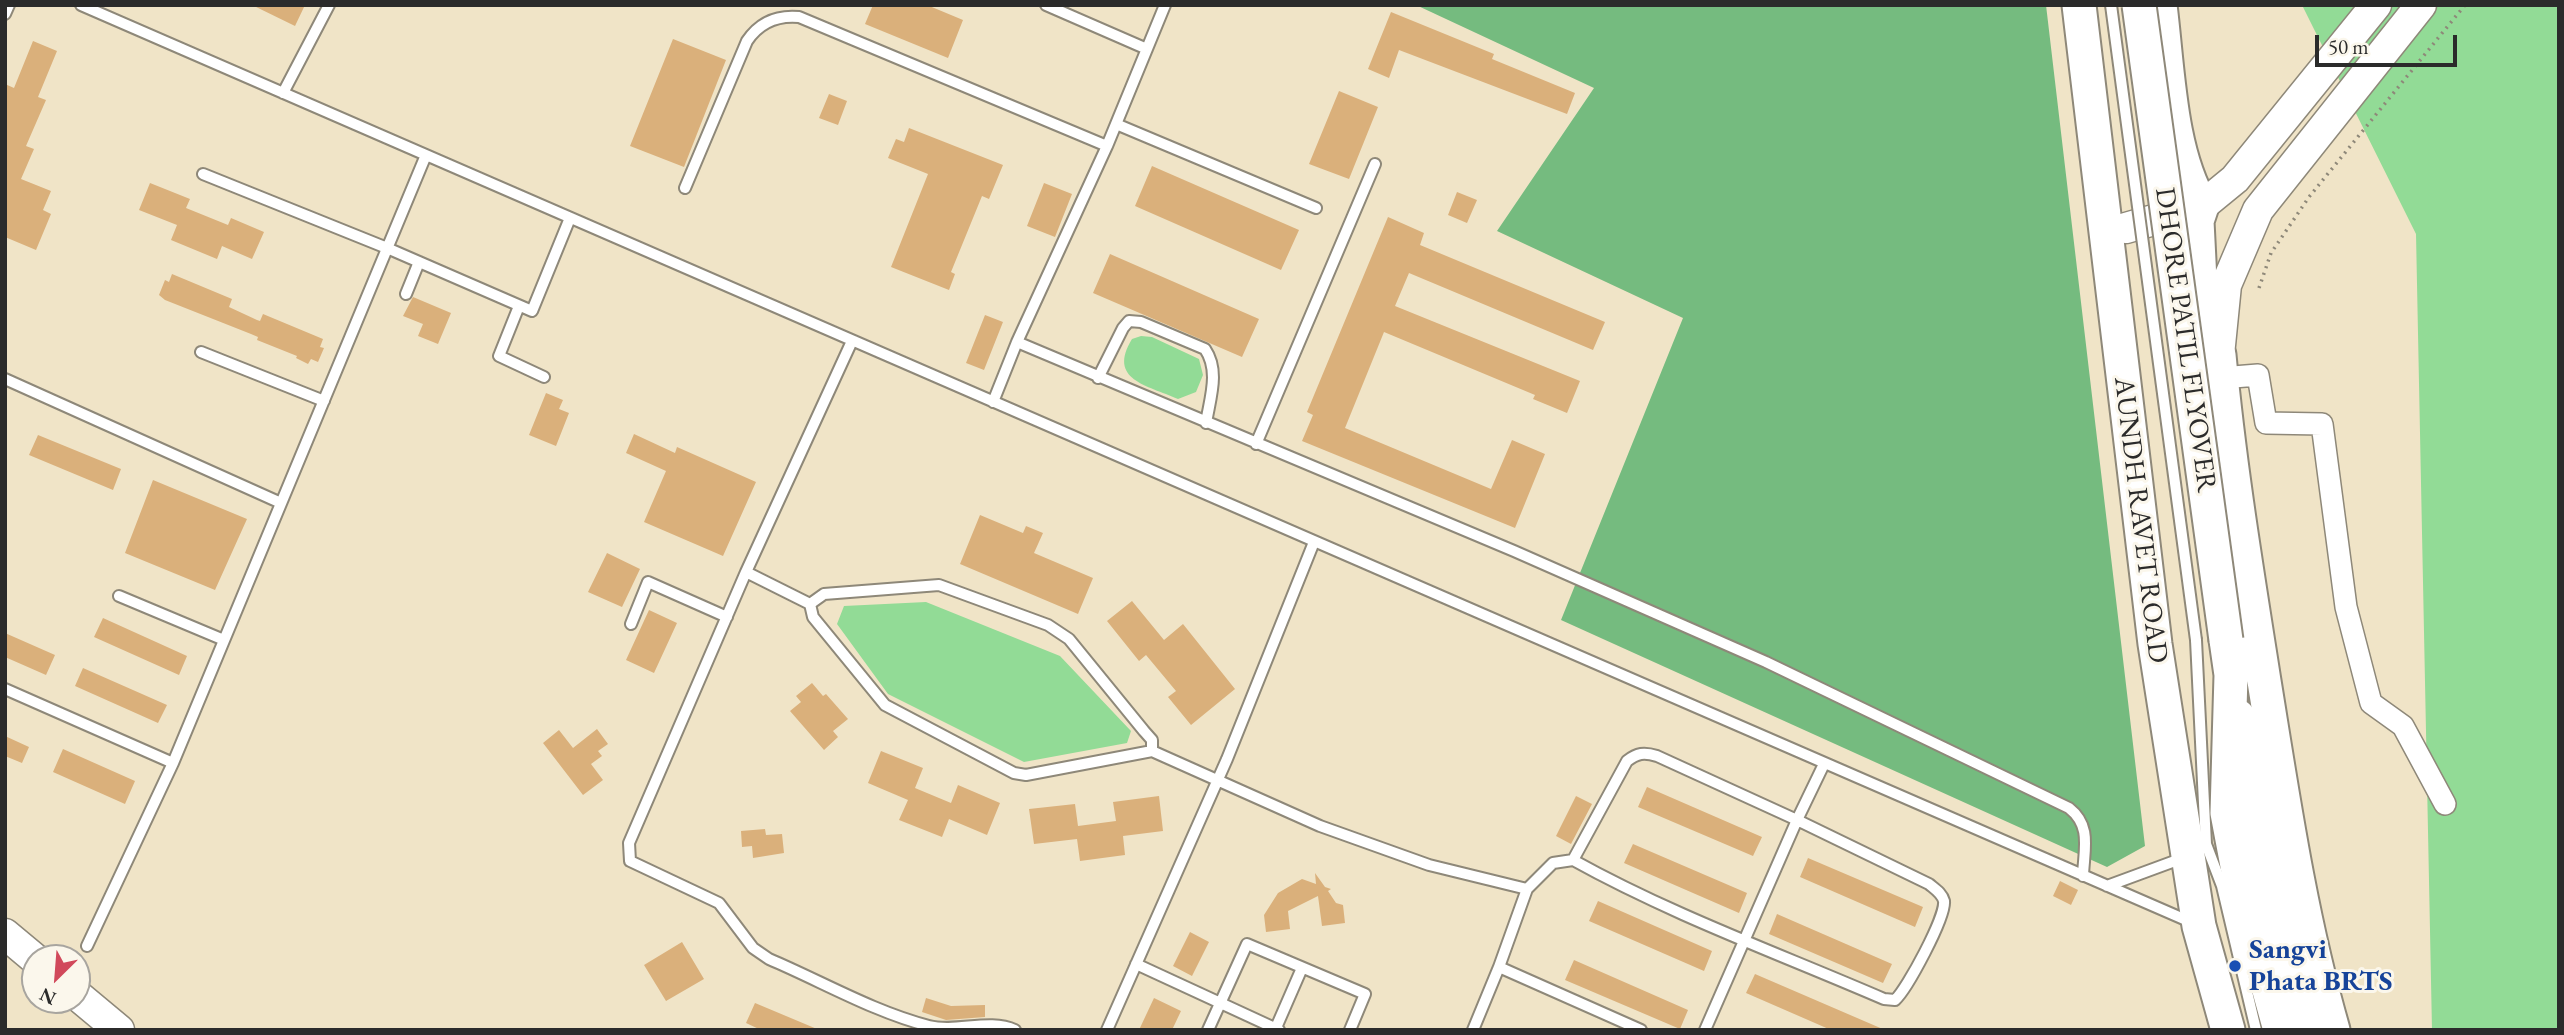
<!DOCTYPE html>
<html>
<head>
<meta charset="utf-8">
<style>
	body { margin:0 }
	#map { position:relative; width:2564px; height:1035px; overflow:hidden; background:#f0e4c7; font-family:"EB Garamond",serif }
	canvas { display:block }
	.frame { position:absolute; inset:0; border:7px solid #2b2b2b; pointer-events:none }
	.north { position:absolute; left:21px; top:944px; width:70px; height:70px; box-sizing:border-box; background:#fbf7ec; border:2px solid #a8a59f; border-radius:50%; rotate:205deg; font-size:19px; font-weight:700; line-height:28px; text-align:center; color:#2b2b2b }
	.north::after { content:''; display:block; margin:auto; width:24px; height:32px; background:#d1495b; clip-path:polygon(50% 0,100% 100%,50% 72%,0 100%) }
	.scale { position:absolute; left:2315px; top:35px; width:142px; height:32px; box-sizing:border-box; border:4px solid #2b2b2b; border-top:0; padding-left:9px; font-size:21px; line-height:24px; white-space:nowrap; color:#2b2b2b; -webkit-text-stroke:5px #fbf7ec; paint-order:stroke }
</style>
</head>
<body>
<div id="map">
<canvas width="2564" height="1035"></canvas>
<div class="frame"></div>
<div class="north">N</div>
<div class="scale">50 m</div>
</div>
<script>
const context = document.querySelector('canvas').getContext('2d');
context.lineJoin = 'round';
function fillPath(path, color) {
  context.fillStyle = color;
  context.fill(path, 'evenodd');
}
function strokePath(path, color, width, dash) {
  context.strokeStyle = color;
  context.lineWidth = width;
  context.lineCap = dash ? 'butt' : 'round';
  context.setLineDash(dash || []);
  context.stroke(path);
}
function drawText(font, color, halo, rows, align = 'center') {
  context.font = font + ' "EB Garamond",serif';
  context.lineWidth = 6;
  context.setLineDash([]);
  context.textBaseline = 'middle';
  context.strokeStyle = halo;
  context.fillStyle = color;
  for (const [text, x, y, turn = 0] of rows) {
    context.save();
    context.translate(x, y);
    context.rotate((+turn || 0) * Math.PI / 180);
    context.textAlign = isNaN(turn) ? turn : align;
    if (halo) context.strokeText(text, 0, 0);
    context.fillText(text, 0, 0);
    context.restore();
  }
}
fillPath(new Path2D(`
	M2302,5H2559V1030H2432L2416,234Z
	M1141,336L1152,337L1199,359L1203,375L1196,392L1178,399C1147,385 1107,380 1132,339Z
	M926,602L1060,656L1131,731L1127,743L1024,762L888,694L837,624L844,606Z`), '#92db96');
fillPath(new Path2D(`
	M1416,5H2046L2145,846L2107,867L1561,620L1683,318L1497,231L1594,88Z`), '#75bb7f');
fillPath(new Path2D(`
	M252,5H305L295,26Z
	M873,5H927L963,20L948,58L865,24Z
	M1391,12L1494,54L1492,59L1575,93L1567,114L1399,50L1389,78L1368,69Z
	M673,39L726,60L684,167L630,146Z
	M33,41L57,51L38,97L46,100L26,146L34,149L21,179L51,191L43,210L51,214L36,250L5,237V84L14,88Z
	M1339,91L1378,107L1349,179L1309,164Z
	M829,94L847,101L838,125L819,118Z
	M909,128L1003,165L989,199L982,196L951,272L955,274L949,290L891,267L928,174L888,158L896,139L904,142Z
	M1152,166L1299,230L1281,270L1135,206Z
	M150,183L190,199L186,208L228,225L231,218L264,232L252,259L222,246L217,259L171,240L177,225L139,210Z
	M1044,183L1072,194L1055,237L1027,226Z
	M1457,192L1477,200L1467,223L1448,215Z
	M1388,217L1424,233L1420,245L1605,322L1593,350L1409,273L1395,306L1580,381L1567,413L1533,399L1535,395L1384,332L1345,428L1491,489L1512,440L1545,454L1515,528L1302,441L1313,415L1307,412Z
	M1110,254L1259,319L1242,357L1093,293Z
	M172,274L232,299L229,307L257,320L260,321L263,314L323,339L320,347L324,348L318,362L311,359L308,364L296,358L297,356L257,340L258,337L251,334L165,300L159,295L165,280L169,282Z
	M413,297L451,313L438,344L418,336L423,324L403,316Z
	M985,315L1003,322L984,370L966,363Z
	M546,393L563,400L559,409L569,413L556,446L529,435Z
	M634,434L675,453L677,447L756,482L723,556L644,522L666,471L626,453Z
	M38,435L121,469L113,490L29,455Z
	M153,480L247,519L215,590L125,553Z
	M980,515L1023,533L1026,526L1043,533L1034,553L1093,578L1078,614L960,564Z
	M607,553L640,569L622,607L588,592Z
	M1132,601L1164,640L1183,624L1235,689L1191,725L1168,697L1176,691L1146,655L1139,661L1107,621Z
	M649,610L677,623L654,673L626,660Z
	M103,618L187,656L179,675L94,637Z
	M5,633L55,655L46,675L5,657Z
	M83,668L167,705L158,723L75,686Z
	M812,683L823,696L826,694L848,719L833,731L838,737L824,750L790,711L801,702L796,696Z
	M597,729L608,744L598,751L602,756L591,764L603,780L583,795L543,743L559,730L573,748Z
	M5,736L29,747L22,763L5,756Z
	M63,749L135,781L125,804L53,772Z
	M881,751L923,768L915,788L951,803L958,785L1000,803L987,835L949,819L942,837L899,820L908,800L868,783Z
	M1647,787L1762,837L1753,856L1638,807Z
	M1159,796L1163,831L1123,836L1125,855L1080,861L1077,839L1034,844L1029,809L1075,804L1078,826L1116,821L1113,802Z
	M1576,796L1592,804L1571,844L1556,836Z
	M765,829L766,835L782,834L784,853L753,858L752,846L742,847L741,831Z
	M1633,844L1747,893L1739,913L1624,863Z
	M1808,858L1923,907L1915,927L1800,877Z
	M1315,873L1325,887L1331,889L1328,891L1336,903L1343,905L1345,923L1322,926L1318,896L1288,911L1290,929L1266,932L1264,915L1278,893L1302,879L1316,884Z
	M2060,881L2078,890L2071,905L2053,896Z
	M1598,901L1712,951L1704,971L1589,921Z
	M1777,914L1892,964L1883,983L1769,934Z
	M1190,932L1209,942L1192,976L1173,966Z
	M682,942L704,979L666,1001L644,965Z
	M1574,960L1688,1010L1680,1029L1565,980Z
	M1755,974L1885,1030H1831L1746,993Z
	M926,998L951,1006L985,1005V1017L946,1020L922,1012Z
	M1154,998L1181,1011L1172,1030H1139Z
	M755,1003L817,1029V1030H761L746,1023Z`), '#dab07b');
const service = new Path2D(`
	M81,5L2193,923
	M1046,5L1147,49
	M5,14L9,5
	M283,93L329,5
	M1116,124L1316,208
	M203,174L387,248L532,311L570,218
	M685,188L747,41C759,23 777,15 799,17L1107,146
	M406,294L419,262
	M519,306L499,356L544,377
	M852,341L746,572L629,843L630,861L719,903L753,948L769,959C821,981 874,1012 929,1026C957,1033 989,1018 1015,1030
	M1017,342L1107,146L1165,5
	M201,352L324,401
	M1098,378L1123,328L1129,321L1141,322L1205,349C1220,371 1210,398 1206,423
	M5,379L281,503
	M993,402L1017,342L1514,551L1766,662L2069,808C2092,826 2084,849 2083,876
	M1256,444L1375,164
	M746,572L810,604L813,617L885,705L1014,773L1026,775L1152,751L1320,826L1429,865L1527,889L1553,863L1573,860L1627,761C1637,753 1644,752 1657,756L1797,820L1824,764
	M119,596L224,640
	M810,604L824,594L939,585L1048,625L1069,639L1144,731L1152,740V751
	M631,624L648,582L727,617
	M2196,640L2206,844L2222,886L2256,1030
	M5,689L173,763
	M1573,860C1672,915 1780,954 1884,999L1895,1000C1907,989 1946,917 1944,901C1942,893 1935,889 1929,884L1797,820L1705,1030
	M2107,886L2183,858
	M1527,889L1499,967L1641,1030
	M87,946L173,763L426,155
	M1136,964L1279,1030
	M1107,1030L1227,759L1314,542
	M1208,1030L1247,944L1365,994L1350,1030
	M1275,1030L1302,968
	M1473,1030L1499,967`);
const minor = new Path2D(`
	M2221,378L2258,375L2266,423L2322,424L2346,607L2371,703L2403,726L2445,804`);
const secondary = new Path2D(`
	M2126,228L2202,206L2235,179L2376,5
	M2219,355L2226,285L2258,210L2421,5
	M2239,715L2268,888L2305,1030
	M5,934L35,959
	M77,995L119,1030`);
const primary = new Path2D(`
	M2079,5L2155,644L2199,926L2228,1030
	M2160,5C2168,68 2169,152 2202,206L2197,221L2203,341L2219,355C2229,464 2247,573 2264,681C2283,798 2300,916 2333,1030
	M2226,640L2231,675L2227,813L2242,892L2280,1030`);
strokePath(service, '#8e8879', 14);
strokePath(minor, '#8e8879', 24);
strokePath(secondary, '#8e8879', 33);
strokePath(primary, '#8e8879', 37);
strokePath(new Path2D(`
	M2259,288L2271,253L2309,197L2465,5`), '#8e8879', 3.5, [2, 5]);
strokePath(service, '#fff', 10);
strokePath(minor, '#fff', 21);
strokePath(secondary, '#fff', 30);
strokePath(primary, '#fff', 33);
const serviceBridge = new Path2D(`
	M2111,5L2196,640`);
const primaryBridge = new Path2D(`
	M2139,5L2226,640`);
strokePath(serviceBridge, '#8e8879', 14, []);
strokePath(primaryBridge, '#8e8879', 37, []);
strokePath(serviceBridge, '#fff', 10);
strokePath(primaryBridge, '#fff', 33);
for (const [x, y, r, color] of [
	[2235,966,7,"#1a4fb4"]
]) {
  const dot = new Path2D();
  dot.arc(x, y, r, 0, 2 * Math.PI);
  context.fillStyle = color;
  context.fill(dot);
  strokePath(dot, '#fbf7ec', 2.5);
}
drawText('28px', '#2b2b2b', '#fbf7ec', [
	["DHORE PATIL FLYOVER",2185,340,82],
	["AUNDH RAVET ROAD",2140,520,83]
]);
drawText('bold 28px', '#164399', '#fbf7ec', [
	["Sangvi",2249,950],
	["Phata BRTS",2249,982]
], 'left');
</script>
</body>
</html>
